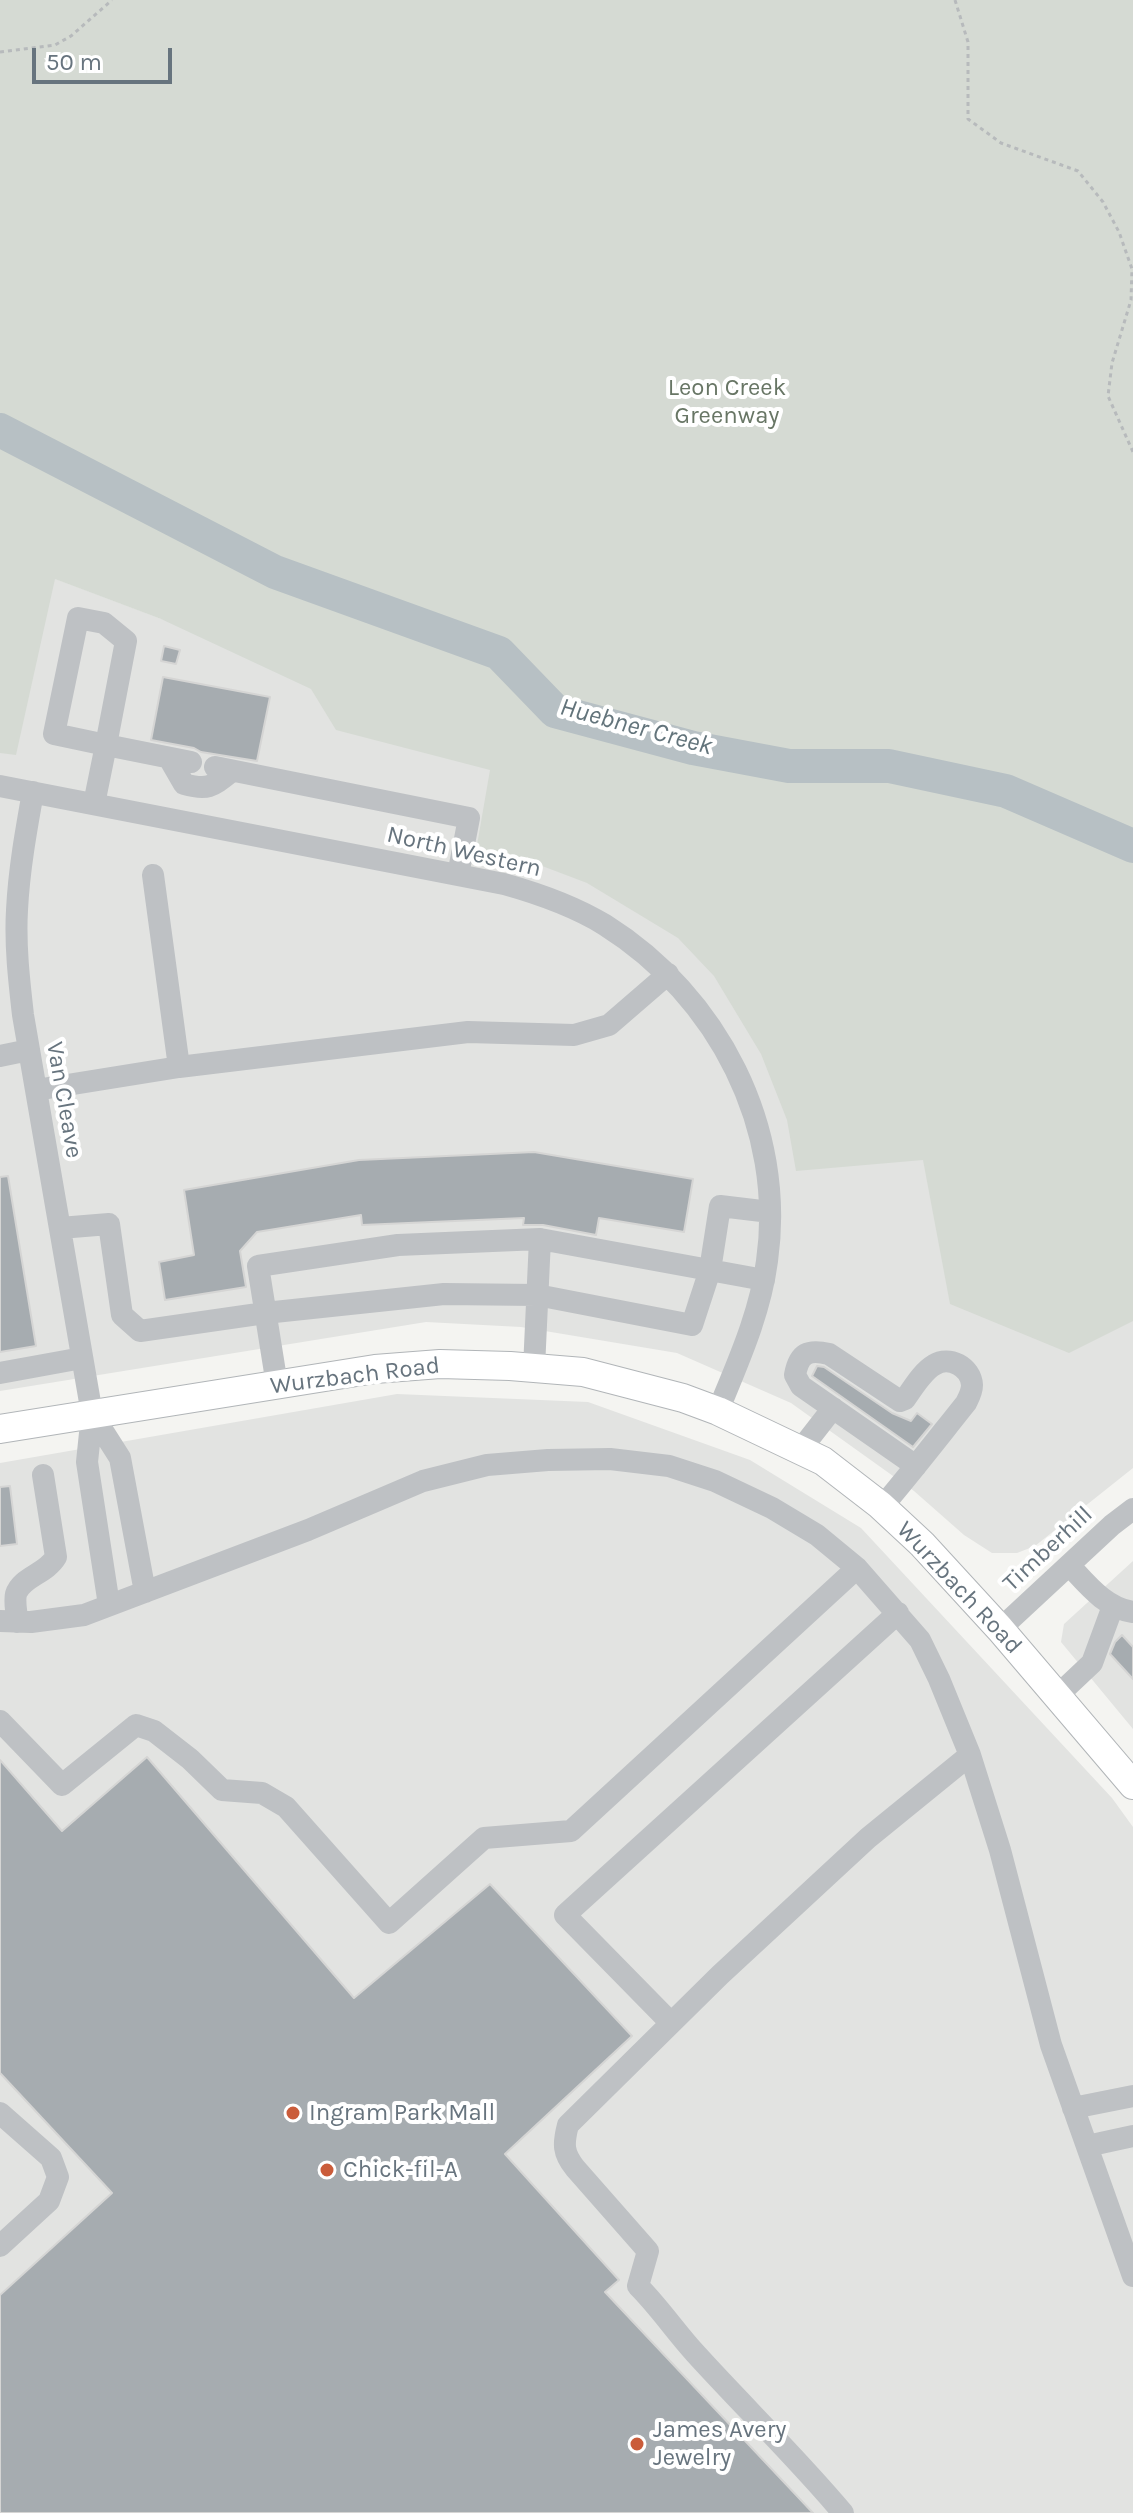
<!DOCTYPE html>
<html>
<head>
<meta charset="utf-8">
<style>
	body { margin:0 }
	#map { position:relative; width:1133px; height:2513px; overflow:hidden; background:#f4f4f1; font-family:Karla,sans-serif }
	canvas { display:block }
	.scale { position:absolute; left:32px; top:48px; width:140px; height:36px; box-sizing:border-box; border:4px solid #67747e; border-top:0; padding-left:10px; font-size:24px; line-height:28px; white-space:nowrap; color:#67747e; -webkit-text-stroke:6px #fff; paint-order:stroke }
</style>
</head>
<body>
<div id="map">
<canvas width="1133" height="2513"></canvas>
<div class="scale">50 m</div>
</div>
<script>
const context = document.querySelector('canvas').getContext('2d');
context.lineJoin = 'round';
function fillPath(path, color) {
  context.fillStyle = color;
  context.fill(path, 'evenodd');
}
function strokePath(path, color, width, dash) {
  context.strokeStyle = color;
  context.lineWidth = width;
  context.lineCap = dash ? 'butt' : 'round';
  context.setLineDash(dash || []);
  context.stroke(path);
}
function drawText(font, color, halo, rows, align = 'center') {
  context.font = font + ' Karla,sans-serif';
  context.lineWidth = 8;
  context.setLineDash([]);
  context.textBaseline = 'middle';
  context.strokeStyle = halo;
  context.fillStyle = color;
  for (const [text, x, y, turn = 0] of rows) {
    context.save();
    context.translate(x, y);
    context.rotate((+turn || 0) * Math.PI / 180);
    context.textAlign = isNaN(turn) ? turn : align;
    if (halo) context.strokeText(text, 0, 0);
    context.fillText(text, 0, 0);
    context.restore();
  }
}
fillPath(new Path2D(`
	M0,509L56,579L703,824L1133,1211V1468L1035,1546L1017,1553H992L964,1535L914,1491L791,1403L677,1353L521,1327L426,1322L0,1391Z
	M397,1394L588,1402L750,1460L861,1528L1112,1798L1133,1827V2513H0V1463Z
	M1133,1561V1729L1061,1642L1064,1624Z`), '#e2e3e1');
fillPath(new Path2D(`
	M0,0H1133V1321L1069,1353L950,1304L923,1160L796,1171L787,1120L761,1054L714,976L678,938L587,883L529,861L476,851L490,770L336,730L311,689L161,619L55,579L16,755L0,753Z`), '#d5dad3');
strokePath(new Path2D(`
	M0,430L275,572L499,653L555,711L693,748L789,766H889L1006,791L1133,846`), '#b7c0c4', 34);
const building = new Path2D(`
	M164,646L180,650L176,664L161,661Z
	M163,677L270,697L257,761L201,752L194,748L151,740Z
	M534,1152L693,1179L684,1232L599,1218L596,1235L543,1225H523L524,1218L362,1225L361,1215L257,1232L240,1251L246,1287L165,1300L159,1262L194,1255L184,1190L359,1160Z
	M8,1176L36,1346L0,1352V1177Z
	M817,1366L824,1367L892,1413L911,1421L917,1413L932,1424L913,1447L812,1376Z
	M10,1486L17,1544L0,1546V1487Z
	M1122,1635L1133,1647V1679L1110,1654L1115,1642Z
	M147,1757L354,1998L490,1884L632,2036L505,2154L619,2280L605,2292L813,2513H0V2295L112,2193L0,2073V1760L62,1831Z`);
fillPath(building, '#a6acb0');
strokePath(building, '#d5d5d4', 2);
const major = new Path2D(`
	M0,1429L375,1369L440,1364L510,1366L583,1372L683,1398L718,1411L823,1461L880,1505L922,1544L1000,1629L1133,1785`);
strokePath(major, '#b1b5b8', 30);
strokePath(new Path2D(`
	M955,0L968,42V119L1001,143L1078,171L1103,202L1119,232L1132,269L1131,300L1112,363L1108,396L1133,452
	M0,52L55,45L71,36L112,0`), '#b7babc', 3, [4, 4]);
strokePath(new Path2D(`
	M169,758L184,784C209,791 213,786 232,771
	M215,767L469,818L458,875
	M0,786L504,884C540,894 574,906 605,925C718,996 786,1128 767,1261C760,1314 738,1362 718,1411
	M33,792C26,831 19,870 17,910C15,945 19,980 23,1015L92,1414L87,1462L109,1605
	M94,804L106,745L54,734L78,618L104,623L126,641L106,745L191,762
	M153,875L179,1067
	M0,1056L29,1050
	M36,1090L179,1067L468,1032L574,1035L609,1025L668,974
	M60,1228L109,1224L122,1315L140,1331L265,1313L444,1294L537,1295L692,1325L710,1270L720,1206L770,1212
	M534,1368L540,1239
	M0,1373L82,1358
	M277,1385L258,1266L398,1245L540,1239L764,1280
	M92,1414L120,1458L145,1592
	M801,1449L833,1408
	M882,1507C911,1473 938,1438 966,1403C969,1397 972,1392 972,1385C971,1367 949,1355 934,1365C922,1372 913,1388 905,1399L900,1401L829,1354C808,1349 799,1353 795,1375L801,1386L916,1466
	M1069,1565C1087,1584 1105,1608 1133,1612
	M0,1621L31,1622L84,1615L308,1530L423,1481L487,1465L548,1460L610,1459L669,1466L715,1481L772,1508L817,1535L857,1568L920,1640L939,1679L970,1755L1000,1850L1051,2045L1133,2276
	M17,1622C17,1613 14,1602 16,1594C21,1577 46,1574 56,1557L43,1475
	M1000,1629L1112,1525L1133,1509
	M1057,1696L1092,1663L1113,1606
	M0,1721L62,1785L136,1725L154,1731L190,1759L222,1790L262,1793L286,1807L389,1923L484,1838L571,1831L857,1568
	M670,2022L565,1915L898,1613
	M1073,2108L1133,2096
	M0,2113L51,2158L58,2177L49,2201L0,2246
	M1087,2146L1133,2136
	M843,2513C796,2457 744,2407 695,2353C675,2331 659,2307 638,2286L648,2251L575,2168C563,2153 563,2144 568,2125L720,1975L868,1838L970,1755`), '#bec1c4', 22);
strokePath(major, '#fff', 28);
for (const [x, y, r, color] of [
	[293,2113,8,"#ca5c3a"],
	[327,2170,8,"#ca5c3a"],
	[637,2444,8,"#ca5c3a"]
]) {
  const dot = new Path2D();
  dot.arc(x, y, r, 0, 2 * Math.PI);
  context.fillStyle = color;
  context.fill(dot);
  strokePath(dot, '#fff', 3);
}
drawText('24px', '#687665', '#fff', [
	["Leon Creek",727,388],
	["Greenway",727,416]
]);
drawText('24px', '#67747e', '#fff', [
	["North Western",464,852,13],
	["Van Cleave",64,1100,80],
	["Wurzbach Road",355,1376,-7],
	["Timberhill",1048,1549,-43],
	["Wurzbach Road",959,1588,47]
]);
drawText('24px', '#67747e', '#fff', [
	["Ingram Park Mall",309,2113],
	["Chick-fil-A",343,2170],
	["James Avery",653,2430],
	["Jewelry",653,2458]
], 'left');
drawText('italic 26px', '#63747b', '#fff', [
	["Huebner Creek",636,727,15]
]);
</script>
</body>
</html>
